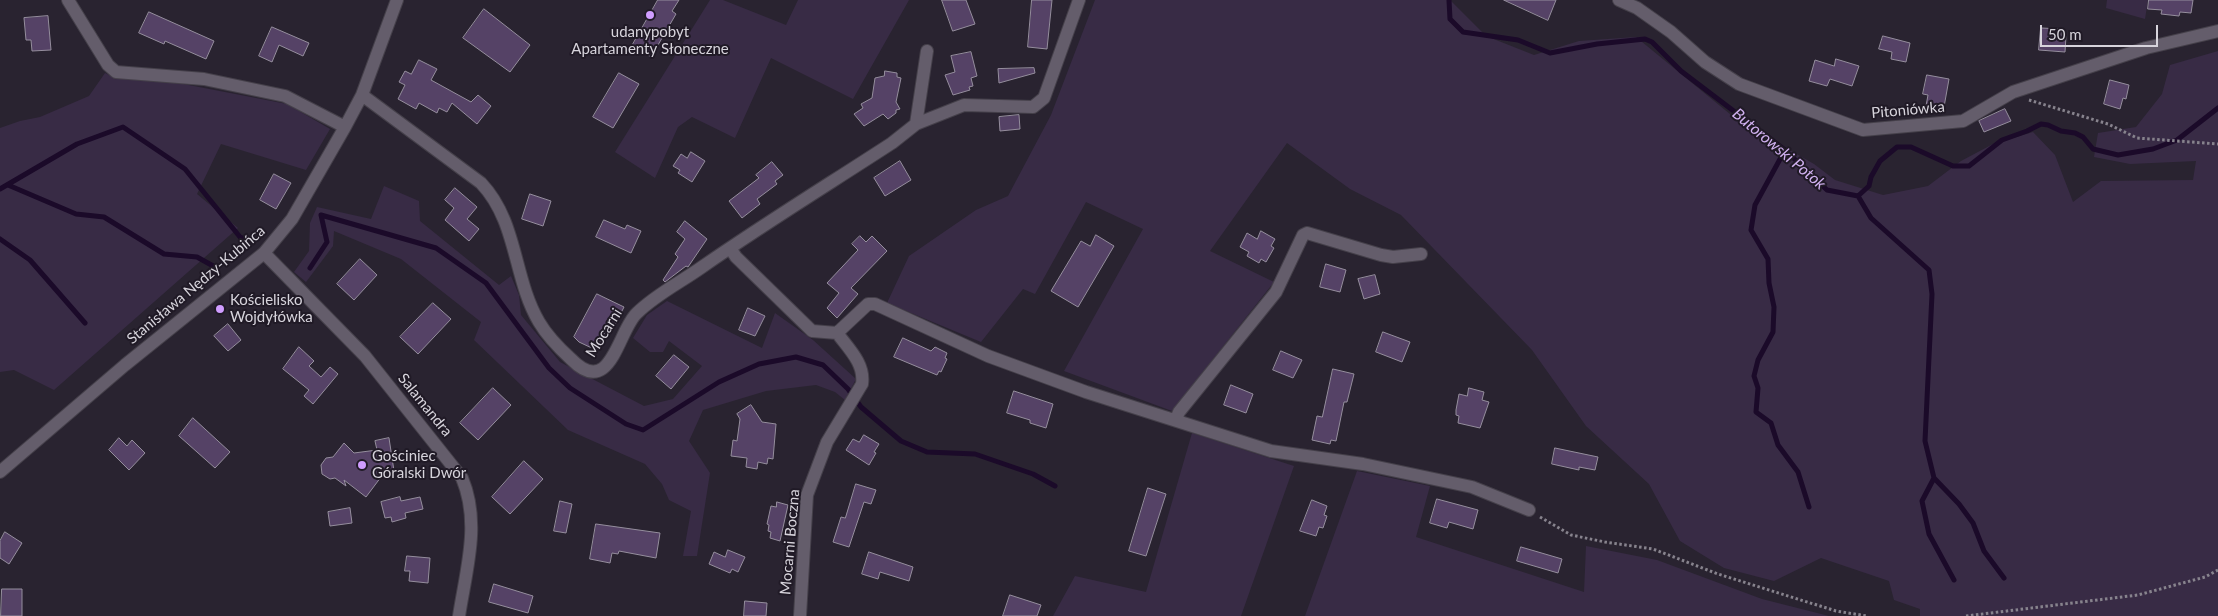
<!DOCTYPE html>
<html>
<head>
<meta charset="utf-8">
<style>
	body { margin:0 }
	#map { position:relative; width:2218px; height:616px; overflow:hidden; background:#292330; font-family:Lato,sans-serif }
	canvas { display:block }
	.scale { position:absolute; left:2040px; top:25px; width:118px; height:22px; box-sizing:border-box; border:2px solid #d7d4dc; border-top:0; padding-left:6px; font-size:15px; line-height:18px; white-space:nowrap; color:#d7d4dc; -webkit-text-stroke:4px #201a26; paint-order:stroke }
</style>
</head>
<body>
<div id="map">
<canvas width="2218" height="616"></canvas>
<div class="scale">50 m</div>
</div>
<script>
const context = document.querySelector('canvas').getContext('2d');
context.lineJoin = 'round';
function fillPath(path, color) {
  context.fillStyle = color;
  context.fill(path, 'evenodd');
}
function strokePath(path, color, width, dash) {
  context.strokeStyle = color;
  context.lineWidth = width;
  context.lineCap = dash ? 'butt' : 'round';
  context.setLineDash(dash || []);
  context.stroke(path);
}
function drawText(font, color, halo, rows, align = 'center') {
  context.font = font + ' Lato,sans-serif';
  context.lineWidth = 4;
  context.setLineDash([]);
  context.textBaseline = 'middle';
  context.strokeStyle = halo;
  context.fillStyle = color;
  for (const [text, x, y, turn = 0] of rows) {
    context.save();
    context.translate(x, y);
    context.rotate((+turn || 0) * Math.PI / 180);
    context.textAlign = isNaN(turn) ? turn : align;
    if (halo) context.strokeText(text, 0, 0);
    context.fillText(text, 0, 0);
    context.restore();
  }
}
fillPath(new Path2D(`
	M710,0H723L786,25L798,0H909L853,99L771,58L735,138L692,117L678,127L655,178L615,152Z
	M1095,0H1450L1486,36L1534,55L1579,41L1636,37L1736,119L1814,164L1835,180L1883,195L1928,186L1961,161L1993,144L2033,132L2055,155L2073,202L2101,181L2193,180L2196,161L2130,164L2094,157L2098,133L2136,127L2162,94L2170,65L2218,51V616H1920V609L1894,600L1889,581L1821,558L1774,581L1724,568L1680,541L1649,484L1586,426L1532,350L1401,215L1350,189L1287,143L1210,251L1274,282L1172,411L1064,371L1143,229L1086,202L1035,294L1023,289L981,342L887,303L909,256L976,210L1008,196L1051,115Z
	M2107,0H2148L2145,19L2106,8Z
	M105,73L116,78L173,82L287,104L330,129L306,170L221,144L197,194L238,228L54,390L14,370L0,372V128L20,121L40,117L89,96Z
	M384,186L419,201L420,221L499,285L511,276L519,295L521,315L560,362L644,406L673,399L702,366L669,341L663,352H650L633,338L647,315L667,301L762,348L775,313L813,340L856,379L845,400L835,392L816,385L766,391L703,410L689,441L710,473L697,556H683L691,511L669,500L662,484L645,464L568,430L474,340L481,322L401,259L334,231L333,246L306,282L294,272L309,251L310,223L317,207L371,219Z
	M1192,433L1294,466L1241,616H1053L1075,576L1146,592Z
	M1357,471L1430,486L1416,537L1584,592L1586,546L1657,560L1762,599L1829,616H1305Z`), '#382b45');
strokePath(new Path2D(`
	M1449,0L1450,19L1463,32L1518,40L1550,53L1597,44L1645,39L1652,42L1681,71L1785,150L1827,190L1858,196L1869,186L1871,177L1880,161L1897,147H1911L1953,166H1969L2002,140L2027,131L2041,124L2048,125L2061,131L2075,133L2083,137L2093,149L2118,155L2153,149L2177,140L2218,108
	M1785,150L1755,205L1751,230L1768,259L1769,283L1774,307L1773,332L1758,360L1754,376L1758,388L1756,412L1771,423L1778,445L1798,472L1809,507
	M8,185L76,214L104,217L164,254L197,257L215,267
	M0,189L77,144L123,127L185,169L240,237L251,241
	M1858,196L1871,218L1929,270L1932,294L1925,441L1934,478L1922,501L1929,534L1954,580
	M0,239L30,260L85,323
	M310,268L327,242L321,215L436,248L486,283L549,368L570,388L626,424L643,430L719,382L759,364L796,357L823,365L848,389L861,407L901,441L927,452L975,454L1033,474L1055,486
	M1934,478L1959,504L1973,523L1984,551L2004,578`), '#1b0a29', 5);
const building = new Path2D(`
	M658,0H679L672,11L676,14L651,57L632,46Z
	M942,0H966L975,24L953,31Z
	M1032,0H1052L1047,49L1028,47Z
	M1504,0H1556L1548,20Z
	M2149,0H2193L2191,13L2180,12L2179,16L2161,14L2162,10L2148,9Z
	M484,9L530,45L510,72L463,38Z
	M149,12L214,41L206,59L165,41L164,44L139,33Z
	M48,16L51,50L32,51L31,40H26L24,18Z
	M272,27L309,43L303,56L279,45L272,62L259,56Z
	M2041,28L2062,29L2061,35L2066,36L2065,52L2039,50Z
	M1883,36L1910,43L1906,62L1891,59L1892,52L1879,49Z
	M971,52L977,76L971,78L973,86L969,87L970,90L953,95L945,75L955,72L951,56Z
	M1836,59L1859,66L1852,86L1830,79L1827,86L1809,81L1815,60L1834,66Z
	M419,60L437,69L431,80L471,102L478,95L491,106L477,124L452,103L447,112L439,108L437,113L419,103L416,109L398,99L405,85L399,82L405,71L411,74Z
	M1034,68L1035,73L999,83L998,69Z
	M885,71L897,73V77L901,78L896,102L900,109L896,110V113L888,119L883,114L864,126L854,114L863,108L861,104L872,98L875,78L884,76Z
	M619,73L639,84L613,128L593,117Z
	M1927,75L1949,79L1944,107L1926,106L1928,95L1923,94Z
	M2110,80L2129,85L2126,99L2123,98L2120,109L2104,104Z
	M2005,109L2011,121L1984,132L1979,121Z
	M1019,115L1020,129L1000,131L999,117Z
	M691,152L705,161L692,182L678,173L680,170L673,166L681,154L687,158Z
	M900,161L911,180L885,196L874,178Z
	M772,162L783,175L775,181L777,184L757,199L760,204L742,218L729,201L759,178L756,175Z
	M274,174L291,183L276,209L260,200Z
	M455,188L477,207L467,219L479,229L469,241L445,220L454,208L445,200Z
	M530,194L551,201L543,226L522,219Z
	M604,220L625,229L627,225L641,231L631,253L596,237Z
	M685,221L707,239L688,267L686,266L665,282L663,280L678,257L675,254L685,239L677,232Z
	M1261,231L1275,239L1271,246L1274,248L1266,262L1261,259L1259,263L1247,256L1249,252L1240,247L1247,233L1257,239Z
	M1096,235L1114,246L1078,307L1051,291L1081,241L1090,246Z
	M860,236L866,242L872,236L887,251L851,288L858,294L837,318L827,308L839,293L827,283L858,250L852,244Z
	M360,259L377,275L354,300L337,284Z
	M1326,264L1346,270L1340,292L1320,287Z
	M1375,275L1380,294L1364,299L1358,279Z
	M597,294L624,307L613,329L608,326L596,350L579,342L574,337Z
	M433,303L451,319L418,354L400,337Z
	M748,308L765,316L755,336L739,330Z
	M228,324L241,340L228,351L214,336Z
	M1383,332L1410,342L1402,362L1376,352Z
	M903,338L931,351L935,347L947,353L945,358L947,359L941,372L939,371L937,375L894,357Z
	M299,347L314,361L309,366L321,377L330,367L338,374L313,404L304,396L309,390L283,369Z
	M1281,351L1302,360L1293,378L1273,370Z
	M674,355L689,367L671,389L656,376Z
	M1333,369L1354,374L1347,402H1344L1336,441L1331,440L1330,444L1312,440L1317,416L1322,417Z
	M1231,385L1253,394L1246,413L1224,405Z
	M493,388L511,405L478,440L460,423Z
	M1469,388L1484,392L1482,400L1489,402L1480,428L1458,423L1459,416L1456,415V410L1459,394L1467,396Z
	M1014,391L1053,404L1046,428L1030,423V420L1007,413Z
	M751,405L762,422L776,424L773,459L768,458L767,464L758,462L757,469L746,467L747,458L731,456L733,440L737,441L740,419L737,414Z
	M193,418L230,452L215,468L179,436Z
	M864,435L879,444L874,452L876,453L869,465L846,450L853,439L859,442Z
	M119,438L127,446L132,440L145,453L129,470L109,450Z
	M389,438L394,471L381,473V477L366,497L344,480L346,486L335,478L330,479L322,474L321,465L326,458L333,457L344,443L354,453L377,450L375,441Z
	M1555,448L1598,457L1595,470L1579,467V470L1552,464Z
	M524,461L543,479L510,514L492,497Z
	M856,484L876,490L871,504L864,502L849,547L833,542L841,517L845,518Z
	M1148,488L1166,494L1146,556L1129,551Z
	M400,497L401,501L420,497L423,509L405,513L406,518L392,522L391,517L385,518L381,502Z
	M1437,499L1478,510L1473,529L1449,522L1447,528L1430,523Z
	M1312,500L1327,506L1324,515L1327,516L1323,528L1319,527L1316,536L1300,531Z
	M560,501L572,504L566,533L554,531Z
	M777,502L788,505L780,541L770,538L771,532L768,531L769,525L767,524L771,506L776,507Z
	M350,508L352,523L330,526L328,512Z
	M596,524L660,533L656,558L619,551L618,554L612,553L610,563L590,559Z
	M5,532L22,543L9,564L0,558V541Z
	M1521,547L1562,559L1558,573L1517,561Z
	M728,550L745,557L738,572L732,569L730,573L709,564L714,552L725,557Z
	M869,552L913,567L909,581L880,572L878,579L862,574Z
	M407,556L430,558L428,583L409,581L410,571H405Z
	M494,584L533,596L528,613L489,602Z
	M2,589H22V616H1Z
	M1010,595L1041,605L1037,616H1003Z
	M745,601L767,603L766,616H744Z`);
fillPath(building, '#554266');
strokePath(building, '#958e9d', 1);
const minor = new Path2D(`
	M68,0L108,65L116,72L204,79L285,96L345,127
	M1619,0L1637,8L1671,32L1705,62L1739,84L1863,130L1963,121L2013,92L2146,48L2218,31
	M362,95L481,183C518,222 513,278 539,322C546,334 560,349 571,359C611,400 618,330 637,313C655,295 681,282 702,267C764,224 829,184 892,143L916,124L927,51
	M916,124L964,105L1033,107L1044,98L1079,0
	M730,248L736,257L812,331L837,333C849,349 865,364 862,384L827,442L807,495L800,616
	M264,253L365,356L462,478C481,523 466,570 459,616
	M837,333L868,304H875L988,356L1086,392L1271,451L1363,464L1472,487L1529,510
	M1176,419L1179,412L1276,292L1303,235L1307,233L1381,255L1393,257L1421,254
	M0,472L125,365L264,253L292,219L345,127L362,95L397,0`);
strokePath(minor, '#45404a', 14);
strokePath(new Path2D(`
	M2029,100L2108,124L2137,138L2218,144
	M1540,517L1571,535L1605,542L1653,549L1718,574L1836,611L1867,616
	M1966,616L2138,595L2205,577L2218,570`), '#87838d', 3, [2.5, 2.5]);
strokePath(minor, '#645d6b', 12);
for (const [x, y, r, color] of [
	[650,15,5,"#d09dff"],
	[220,309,5,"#d09dff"],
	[362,465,5,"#d09dff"]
]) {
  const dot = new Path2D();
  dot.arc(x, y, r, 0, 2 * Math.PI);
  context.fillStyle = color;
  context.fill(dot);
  strokePath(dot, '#201a26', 2);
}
drawText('15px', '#d7d4dc', '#201a26', [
	["udanypobyt",650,32,"center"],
	["Apartamenty Słoneczne",650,49,"center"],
	["Kościelisko",230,300],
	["Wojdyłówka",230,317],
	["Gościniec",372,456],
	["Góralski Dwór",372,473]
], 'left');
drawText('15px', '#d7d4dc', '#201a26', [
	["Pitoniówka",1908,110,-5],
	["Stanisława Nędzy-Kubińca",196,285,-40],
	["Mocarni",604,333,-58],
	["Salamandra",425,405,51],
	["Mocarni Boczna",790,542,-85]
]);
drawText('italic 16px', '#d1b1f0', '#201a26', [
	["Butorowski Potok",1779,149,40]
]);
</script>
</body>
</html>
